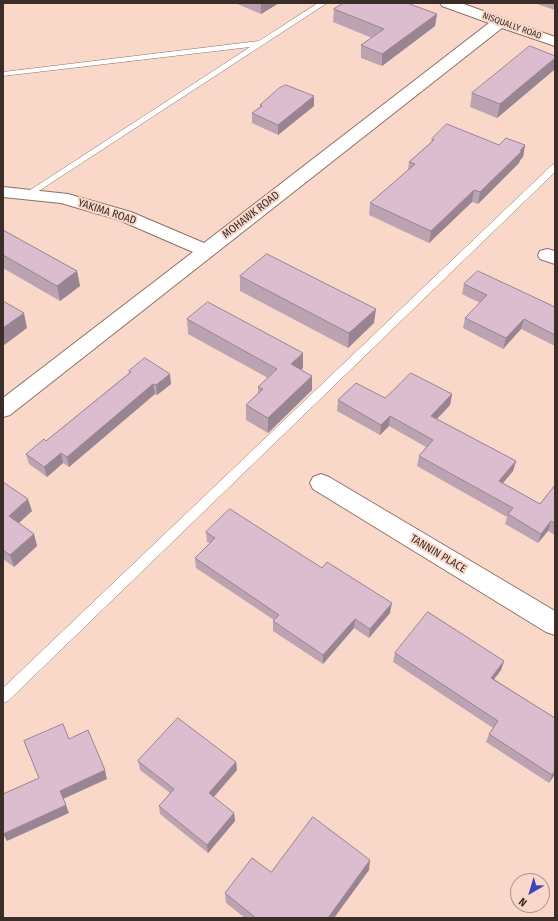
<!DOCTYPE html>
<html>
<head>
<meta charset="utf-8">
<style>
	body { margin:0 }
	#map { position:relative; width:558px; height:921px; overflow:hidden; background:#f9d8ca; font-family:"Fira Sans Condensed",sans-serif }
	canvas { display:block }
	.frame { position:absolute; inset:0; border:4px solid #3b2e29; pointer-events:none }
	.north { position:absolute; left:510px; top:873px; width:40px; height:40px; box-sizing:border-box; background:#f9d8ca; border:1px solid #ad948a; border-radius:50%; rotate:218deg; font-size:11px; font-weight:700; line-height:16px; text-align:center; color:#3b2e29 }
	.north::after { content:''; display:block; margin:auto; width:14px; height:18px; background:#3c45b9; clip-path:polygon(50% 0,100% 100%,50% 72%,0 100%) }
</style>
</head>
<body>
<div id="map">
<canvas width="558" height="921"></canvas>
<div class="frame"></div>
<div class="north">N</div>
</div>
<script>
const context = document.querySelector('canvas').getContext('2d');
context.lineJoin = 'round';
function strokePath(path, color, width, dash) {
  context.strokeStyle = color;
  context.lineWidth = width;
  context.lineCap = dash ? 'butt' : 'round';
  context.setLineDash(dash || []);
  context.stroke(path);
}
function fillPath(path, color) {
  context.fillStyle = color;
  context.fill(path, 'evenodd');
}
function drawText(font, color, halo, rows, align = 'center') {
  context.font = font + ' "Fira Sans Condensed",sans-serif';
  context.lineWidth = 4;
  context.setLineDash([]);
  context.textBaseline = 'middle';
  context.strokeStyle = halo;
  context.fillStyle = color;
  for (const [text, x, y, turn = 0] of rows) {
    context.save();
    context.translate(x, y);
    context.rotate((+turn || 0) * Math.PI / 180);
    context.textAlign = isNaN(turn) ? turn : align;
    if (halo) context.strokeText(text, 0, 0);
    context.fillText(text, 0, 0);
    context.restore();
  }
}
const service = new Path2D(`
	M318,3H327L31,196L28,197L24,194L250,47L3,76V72L259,41Z
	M555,164V172L8,701L3,703V688L552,165Z`);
const minor = new Path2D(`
	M440,3H461L555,37V46L502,28L10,415L3,417V398L193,252L119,220L61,203L3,197V187L68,194L131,212L204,243L489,23L442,6Z
	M547,249L555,251V264L540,259L538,255L540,251Z
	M321,474L329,477L555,611V635L546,632L313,489L310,483L313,477Z`);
strokePath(service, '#8e7164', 1);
strokePath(minor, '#8e7164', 2);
fillPath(service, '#fff');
fillPath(minor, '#fff');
fillPath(new Path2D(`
	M235,3H279L261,14Z
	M534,3H555V10Z
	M334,9L437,14L435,26L382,66L361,58V45L372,38L333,22Z
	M554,70L497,118L470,107L472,93Z
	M314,96V106L278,135L252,123V113L260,107V105Z
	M432,139L499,145H525L523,157L520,160L519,163L478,204L472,202L429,243L369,215L370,203L408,170L409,162L431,142Z
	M3,230L77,271L80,286L60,301L3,268Z
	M240,276L374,323L348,348L240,291Z
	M464,284L555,307V346L521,329L503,349L463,328L465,318L480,303L462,294Z
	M187,319L303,368L301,370L312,376V390L268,433L246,420V405L258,393V387L268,378L188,334Z
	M129,371L171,384L157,395L155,394L69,467L63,463L47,477L29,464L26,454L46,441L129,373Z
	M452,394L450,405L437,419L516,461L513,471L503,483L540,504L555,485V535L548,531L538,543L505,524L507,517L417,466L419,456L426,447L389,426L380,435L337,411L338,400Z
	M3,482L32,511L19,523L34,534L37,546L14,567L3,559Z
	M206,532L390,613L369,638L354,628L323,664L273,631V621L274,620L196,568L195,558L210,543L207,542Z
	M395,653L504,661L501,670L494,679L555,718V774L549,783L486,742L489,734L493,728L393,662Z
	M138,761L236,762L237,770L214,797L234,813L235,821L208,853L160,814L159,806L170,793L140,770Z
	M369,870L334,918H245L226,903L225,893L271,872Z`), '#bca3b2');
fillPath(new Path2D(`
	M263,3H279L261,14V4Z
	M437,14L435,26L382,66V54Z
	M555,58V65L554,70L497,118L500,104Z
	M314,96V106L278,135V125Z
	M525,145L523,157L520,160L519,163L478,204L480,192Z
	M474,190L472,202L429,243L431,231Z
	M77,271L80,286L60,301L57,286Z
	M376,309L374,323L348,348L349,333Z
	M24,313L27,328L3,346V328Z
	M524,319L521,329L503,349L506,338Z
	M303,353V368L291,379V364Z
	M170,374L171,384L157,395L156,385Z
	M312,376V390L268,433V418Z
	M153,384L155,394L69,467L67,457Z
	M452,394L450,405L430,426L431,416Z
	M390,416L389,426L380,435L381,425Z
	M61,453L63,463L47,477L44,467Z
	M516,461L513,471L497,490L499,481Z
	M28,499L32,511L13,528L9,516Z
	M551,521L548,531L538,543L541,534Z
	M34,534L37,546L14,567L10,555Z
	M392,603L390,613L369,638L370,629Z
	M355,619L354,628L323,664V655Z
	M504,661L501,670L489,686L491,678Z
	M236,762L237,770L210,801L209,793Z
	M105,770L107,779L63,799L60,791Z
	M555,771V774L549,783L552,775Z
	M66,805L69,813L7,841L3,834Z
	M234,813L235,821L208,853L207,845Z
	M370,860L369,870L334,918H328Z`), '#998491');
const building = new Path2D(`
	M344,3H407L437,14L382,54L361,45L384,29L334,9Z
	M530,46L555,56V58L500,104L472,93Z
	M286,85L314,96L278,125L252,113L262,106L260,105L279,88Z
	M447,124L499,145L506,138L525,145L520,151H522L480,192L474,190L431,231L370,203L415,164L409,162L434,140L432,139Z
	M3,230L77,271L57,286L3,255Z
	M267,254L376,309L349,333L240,276Z
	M478,271L555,307V335L524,319L506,338L465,318L487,295L464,284Z
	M3,301L24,313L3,328Z
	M208,302L303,353L291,364L312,376L268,418L246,405L263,389L258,387L277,369L187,319Z
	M145,358L170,374L156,385L153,384L67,457L61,453L44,467L26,454L44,439L46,441L131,372L129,371Z
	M411,373L452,394L431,416L516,461L499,481L540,504L555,485V523L551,521L541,534L508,514L513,508L419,456L433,440L390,416L381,425L338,400L356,383L385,398Z
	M3,482L28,499L9,516L34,534L10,555L3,550Z
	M230,509L322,568L327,562L392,603L370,629L355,619L323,655L273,621L279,615L195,558L215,538L206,532Z
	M428,612L504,661L491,678L555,718V771L552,775L489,734L498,721L395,653Z
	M178,718L236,762L209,793L234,813L207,845L159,806L174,789L138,761Z
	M63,724L69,739L88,730L105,770L60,791L66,805L3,834V794L39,778L24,741Z
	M313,817L370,860L328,918H256L225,893L252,858L271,872Z`);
fillPath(building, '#dbbdcf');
strokePath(building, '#998491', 1);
drawText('9px', '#3b2e29', '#f9d8ca', [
	["NISQUALLY ROAD",512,26,20]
]);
drawText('11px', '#3b2e29', '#f9d8ca', [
	["YAKIMA ROAD",107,212,18],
	["MOHAWK ROAD",251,215,-38],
	["TANNIN PLACE",438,554,31]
]);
</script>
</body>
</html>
